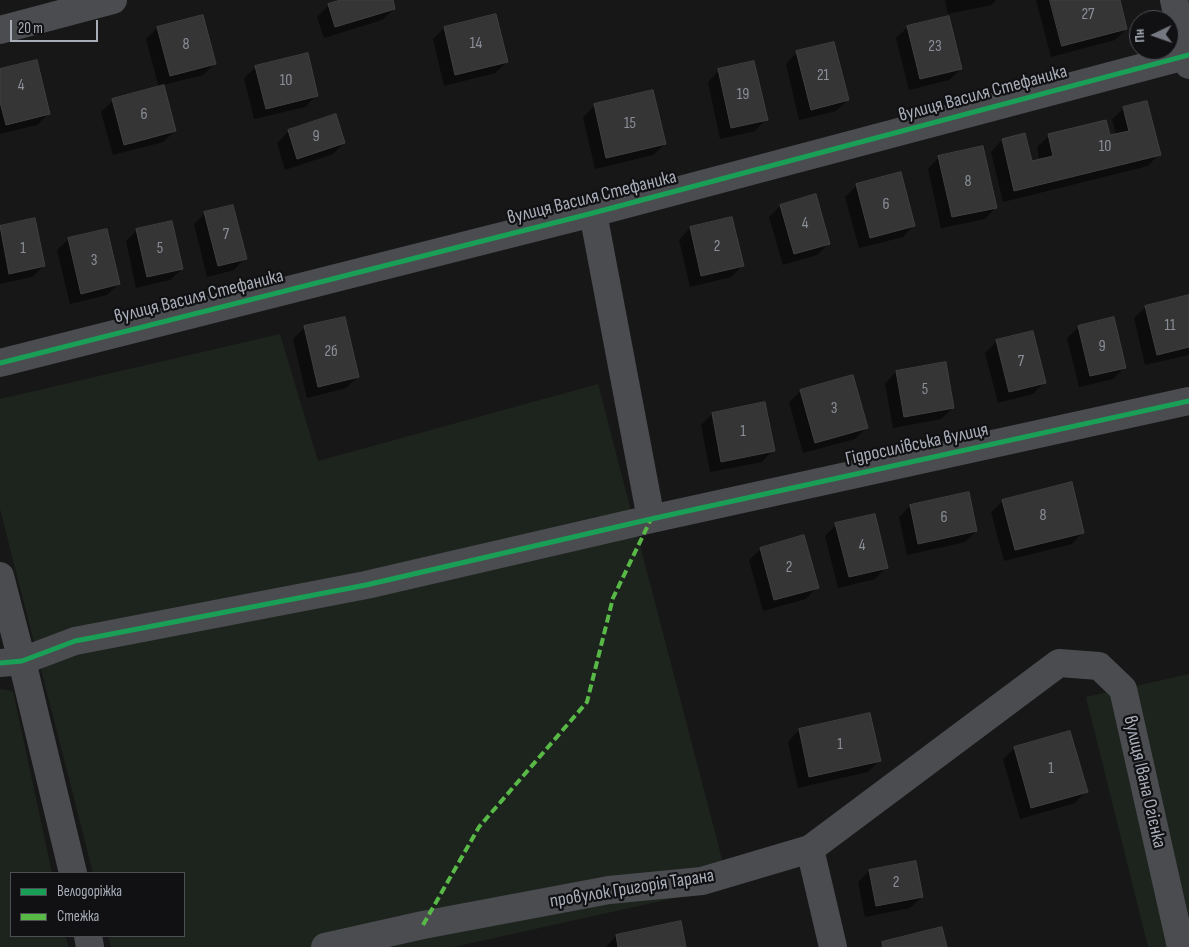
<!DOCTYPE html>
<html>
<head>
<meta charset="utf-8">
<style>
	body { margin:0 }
	#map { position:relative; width:1189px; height:947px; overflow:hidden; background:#171717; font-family:"Sofia Sans Condensed",sans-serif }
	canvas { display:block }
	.legend { position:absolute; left:10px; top:872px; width:175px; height:65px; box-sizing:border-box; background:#111113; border:1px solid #4d4f55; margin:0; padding:6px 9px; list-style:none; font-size:15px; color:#a8adb8 }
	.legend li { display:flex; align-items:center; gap:10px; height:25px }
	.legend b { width:25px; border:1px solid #4d4f55 }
	.north { position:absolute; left:1129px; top:10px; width:50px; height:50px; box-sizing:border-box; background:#111113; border:1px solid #4d4f55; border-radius:50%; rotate:267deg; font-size:14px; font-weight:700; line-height:20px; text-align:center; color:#a8adb8 }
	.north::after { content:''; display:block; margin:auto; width:18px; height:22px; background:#757880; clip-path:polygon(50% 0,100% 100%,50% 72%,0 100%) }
	.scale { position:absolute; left:10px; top:20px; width:88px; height:22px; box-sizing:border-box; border:2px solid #a8adb8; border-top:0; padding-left:6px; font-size:15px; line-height:18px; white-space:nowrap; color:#a8adb8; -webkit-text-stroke:4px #111113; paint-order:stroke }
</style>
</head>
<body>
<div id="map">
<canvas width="1189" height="947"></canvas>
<ul class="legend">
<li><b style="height:6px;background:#1a9f57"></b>Велодоріжка</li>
<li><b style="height:6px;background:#58b947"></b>Стежка</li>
</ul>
<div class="north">Пн</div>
<div class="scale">20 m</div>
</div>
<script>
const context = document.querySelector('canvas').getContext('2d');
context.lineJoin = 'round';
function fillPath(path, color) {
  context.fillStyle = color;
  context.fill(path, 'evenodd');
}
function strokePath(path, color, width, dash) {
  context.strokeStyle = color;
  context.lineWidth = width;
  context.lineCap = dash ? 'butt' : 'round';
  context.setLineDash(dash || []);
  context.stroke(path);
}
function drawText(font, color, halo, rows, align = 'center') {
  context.font = font + ' "Sofia Sans Condensed",sans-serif';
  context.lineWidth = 4.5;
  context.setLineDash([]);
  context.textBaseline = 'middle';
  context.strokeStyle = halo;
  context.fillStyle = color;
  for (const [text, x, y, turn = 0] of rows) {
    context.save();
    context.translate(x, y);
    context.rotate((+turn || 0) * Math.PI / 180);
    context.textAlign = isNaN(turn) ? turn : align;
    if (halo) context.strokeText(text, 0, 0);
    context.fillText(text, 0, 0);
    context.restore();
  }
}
fillPath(new Path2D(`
	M280,334L318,461L598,384L729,886L454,947H111L108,936H184V873H93L0,509V399Z
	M1189,674V947H1148L1086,697Z
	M0,689L13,691L52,873H11V936H66L68,947H0Z`), '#1d241e');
fillPath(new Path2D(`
	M345,0H391L394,9L382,20L324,38L317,17L329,5Z
	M945,0H996L991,5L948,14Z
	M1036,0H1118L1126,29L1115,40L1051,57Z
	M908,27L961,69L949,80L909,90L896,38Z
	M157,28L215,63L203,75L163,85L175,131L163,142L113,155L101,112L113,100L159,88L146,39Z
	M444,28L507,62L495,73L444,86L433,39Z
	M797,52L848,100L836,111L799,120L786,64Z
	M256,67L316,96L305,107L254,119L244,78Z
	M0,70L48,114L37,125L0,134Z
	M719,70L766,119L755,131L720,139L708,82Z
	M595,105L665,144L653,155L595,169L583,117Z
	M1124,108L1159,154L1148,166L1003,202L991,152L1002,140L1024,135L1031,163L1040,161L1037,147L1049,136L1109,137L1116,135L1112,119ZM1124,114H1126L1132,136L1130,137Z
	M335,116L344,143L333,154L285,170L277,143L288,132Z
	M939,157L996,207L985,219L941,228L928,169Z
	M857,185L914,225L903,237L859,248L845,197Z
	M780,206L828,244L817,255L783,265L769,217Z
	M205,213L245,258L234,270L207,277L194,224Z
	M34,219L44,266L32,277L0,284V227Z
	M690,228L742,266L731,277L690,287L679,240Z
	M137,230L182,269L170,280L136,288L126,241Z
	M69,239L118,284L107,295L70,304L57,250Z
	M1189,296V355L1145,365L1134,318L1146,307Z
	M344,318L358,377L346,388L307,398L293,339L304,328Z
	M1079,327L1125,367L1113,379L1079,387L1067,338Z
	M1032,333L1045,382L1033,394L998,403L985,353L996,342Z
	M896,372L953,408L941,419L893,428L885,384Z
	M801,391L866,428L855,439L803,453L789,402Z
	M712,414L773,450L762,462L710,472L701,425Z
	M1003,501L1083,532L1072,544L1004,561L991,512Z
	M910,506L976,531L965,542L907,555L899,517Z
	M836,525L886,567L875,579L838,588L825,536Z
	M761,549L817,587L806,599L763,611L749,560Z
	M869,714L879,761L868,772L798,788L788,742L799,730Z
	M1015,748L1086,791L1075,803L1020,819L1003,759Z
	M915,862L922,897L910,908L865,917L858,882L869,871Z
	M616,936L685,947H606Z`), '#0007');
const building = new Path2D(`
	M341,0H393L395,9L335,27L328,4Z
	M1050,0H1120L1127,29L1062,46Z
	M496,14L508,62L455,75L444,27Z
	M203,15L216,64L170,76L157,27Z
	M949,16L962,69L920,79L907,26Z
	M834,42L849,100L811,110L796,51Z
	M308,53L318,96L266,109L255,66Z
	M37,60L50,114L6,125L0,102V69Z
	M754,61L768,120L731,128L718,69Z
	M164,85L176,131L124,145L112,99Z
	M653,90L666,144L606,158L594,104Z
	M1147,101L1161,155L1014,191L1002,139L1025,133L1032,161L1053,156L1048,134L1106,120L1110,135L1129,131L1123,107Z
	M336,114L345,143L297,159L288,130Z
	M983,146L997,208L952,217L938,156Z
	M901,172L915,226L870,238L856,184Z
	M816,194L830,244L794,254L780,205Z
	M233,205L247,259L218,266L204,212Z
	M732,217L744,266L701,276L690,227Z
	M35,218L45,266L9,274L0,226Z
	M172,221L183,269L147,277L136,229Z
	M107,229L120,284L81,294L68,238Z
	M1189,295V347L1157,355L1145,306Z
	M345,317L359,377L318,387L304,326Z
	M1114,317L1126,368L1090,376L1078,326Z
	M1033,331L1046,383L1009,392L996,340Z
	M946,362L954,408L904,417L896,371Z
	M853,375L868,428L815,443L800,390Z
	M765,402L775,451L721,462L712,413Z
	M1072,482L1084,533L1015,550L1002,500Z
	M969,492L977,531L918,544L910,505Z
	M875,514L888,568L849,577L835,523Z
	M804,535L819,588L774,600L760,548Z
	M870,713L881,761L809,777L799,729Z
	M1070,731L1088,792L1031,808L1014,747Z
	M916,861L923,897L876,906L869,870Z
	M681,921L686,947H618L616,935Z
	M942,927L947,947H883L882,942Z`);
fillPath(building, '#353536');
strokePath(building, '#3f4043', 1);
strokePath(new Path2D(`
	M1174,0L1189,65
	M0,30L113,0
	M593,213L651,519
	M0,363L593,213L1189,55
	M0,663L22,661L75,641L366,585L651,519L1189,401
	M810,849L833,947
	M325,947L423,925L609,890L702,881L810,849L1059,663L1099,666L1123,689L1181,947`), '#4b4c50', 28);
strokePath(new Path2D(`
	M0,576L22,661L73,873
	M88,936L90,947`), '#4b4c50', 28);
strokePath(new Path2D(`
	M423,925L479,827L587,702L613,598L651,519`), '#58b947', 4, [8, 4]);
strokePath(new Path2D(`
	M0,363L593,213L1189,55
	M0,663L22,661L75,641L366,585L651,519L1189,401`), '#1a9f57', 5);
drawText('16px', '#8b8f98', null, [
	["27",1088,15],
	["14",476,44],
	["8",186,45],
	["23",935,47],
	["21",823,76],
	["10",286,81],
	["4",21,86],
	["19",743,95],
	["6",144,115],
	["15",630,124],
	["9",316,137],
	["10",1105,147],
	["8",968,182],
	["6",886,205],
	["4",805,224],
	["7",226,235],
	["2",717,247],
	["1",23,249],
	["5",160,249],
	["3",94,261],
	["11",1170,326],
	["9",1102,347],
	["2б",331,352],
	["7",1021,362],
	["5",925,390],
	["3",834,409],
	["1",743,432],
	["8",1043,516],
	["6",944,518],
	["4",862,546],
	["2",789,568],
	["1",840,745],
	["1",1051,769],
	["2",896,883]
]);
drawText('19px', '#a8adb8', '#111113', [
	["вулиця Василя Стефаника",983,94,-15],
	["вулиця Василя Стефаника",592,198,-14],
	["вулиця Василя Стефаника",199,297,-14],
	["Гідросилівська вулиця",917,445,-12],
	["вулиця Івана Огієнка",1144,782,77],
	["провулок Григорія Тарана",632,889,-9]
]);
</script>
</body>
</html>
